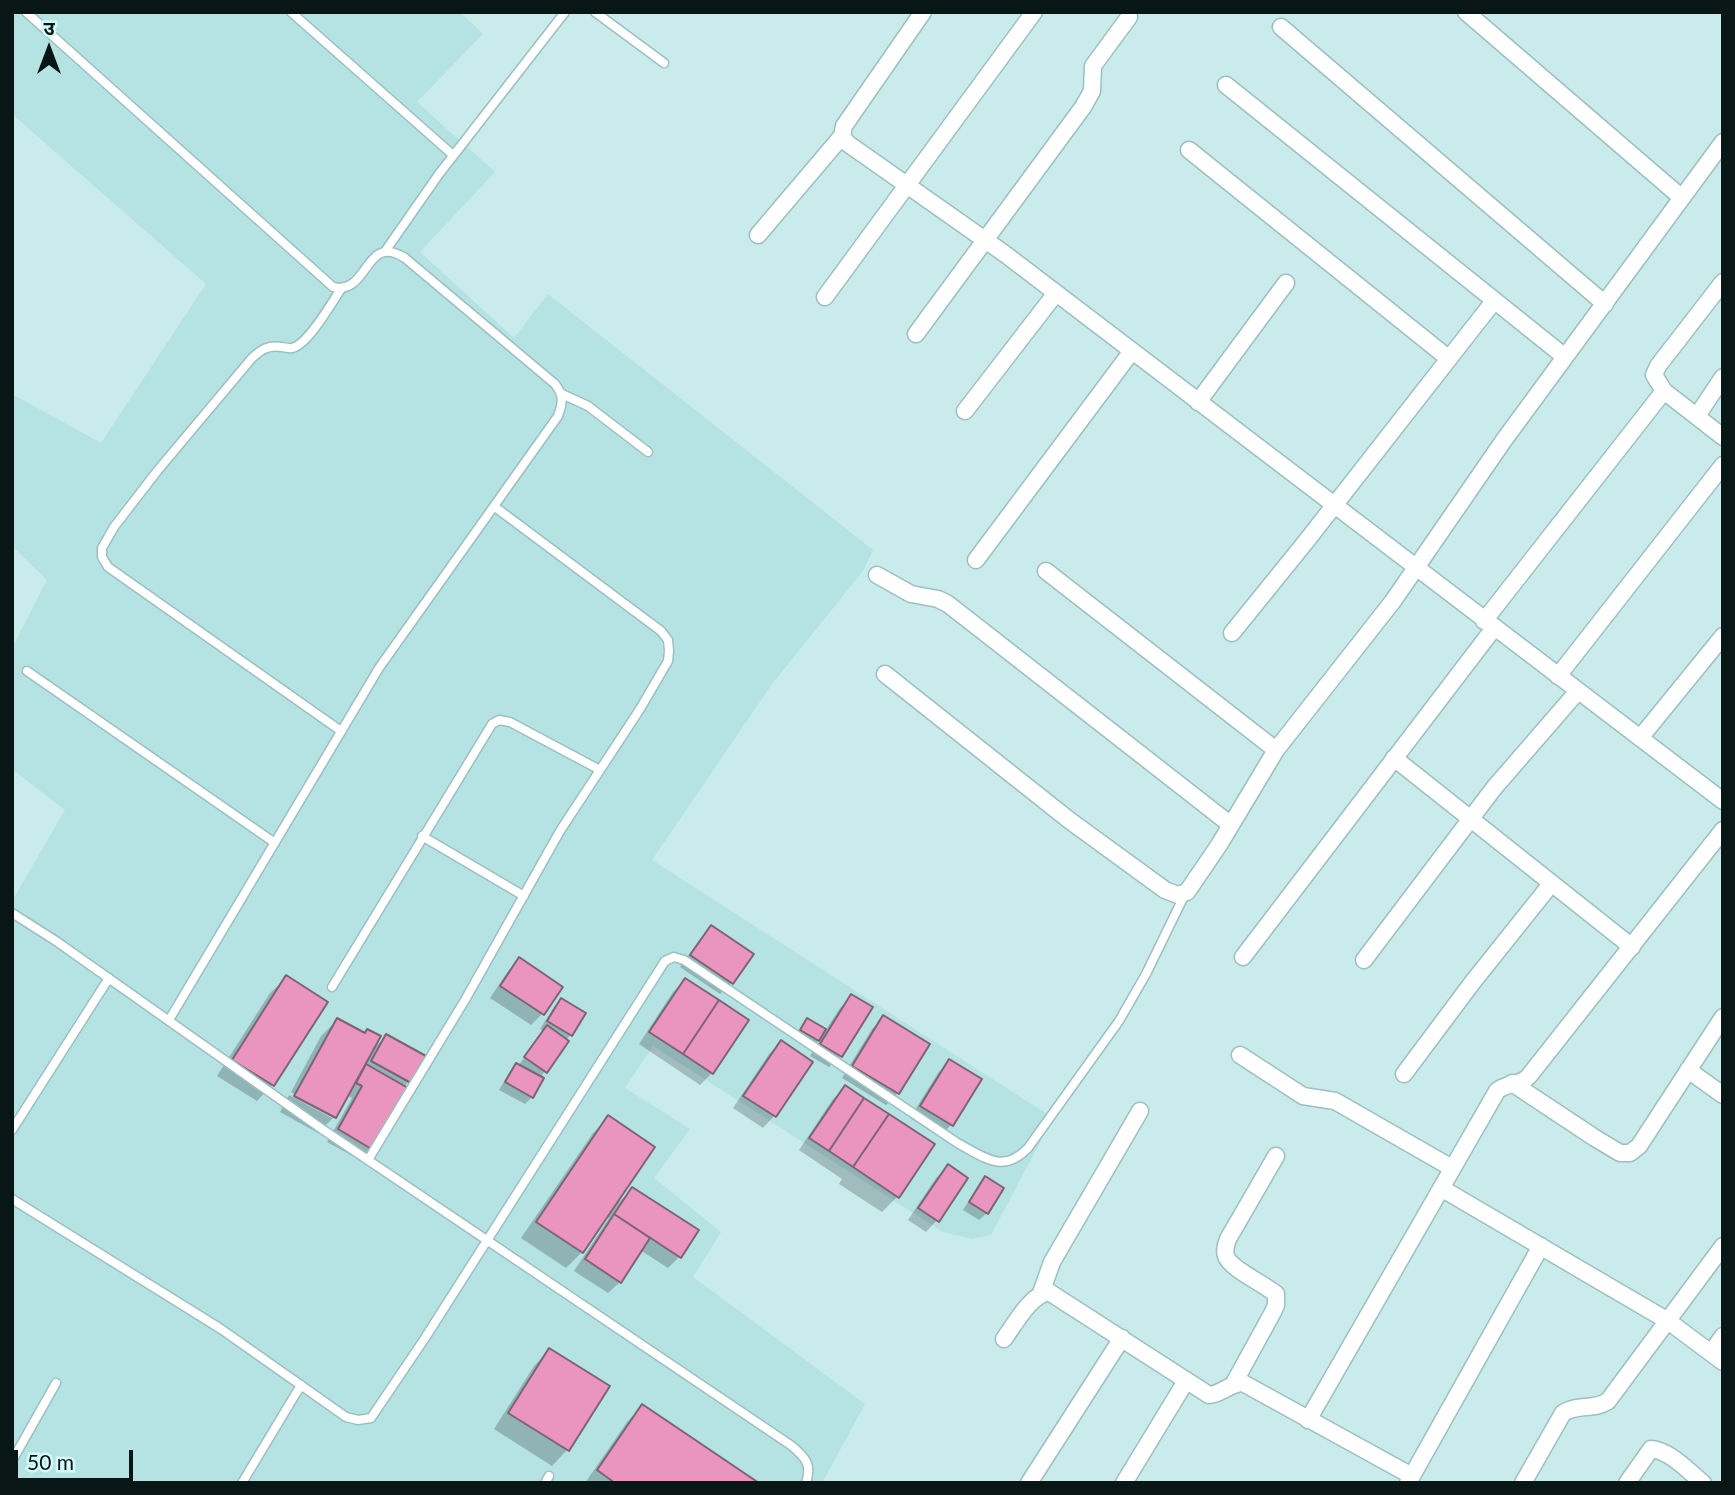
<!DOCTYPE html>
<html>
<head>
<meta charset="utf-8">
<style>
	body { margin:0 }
	#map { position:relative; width:1735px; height:1495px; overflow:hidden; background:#c9ebec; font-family:Lato,"Noto Sans Devanagari",sans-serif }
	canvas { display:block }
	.frame { position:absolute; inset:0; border:14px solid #091616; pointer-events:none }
	.north { position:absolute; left:14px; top:14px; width:70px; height:70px; -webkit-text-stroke:5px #d6f9f9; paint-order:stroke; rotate:0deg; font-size:19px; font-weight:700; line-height:28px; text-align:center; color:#091616 }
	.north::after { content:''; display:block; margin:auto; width:24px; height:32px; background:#091616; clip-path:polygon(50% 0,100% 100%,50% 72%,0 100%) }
	.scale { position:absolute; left:14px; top:1450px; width:119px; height:32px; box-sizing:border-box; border:4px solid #091616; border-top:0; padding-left:9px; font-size:21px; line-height:24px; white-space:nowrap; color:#091616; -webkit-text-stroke:5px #d6f9f9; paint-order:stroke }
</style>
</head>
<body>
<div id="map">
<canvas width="1735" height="1495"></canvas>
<div class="frame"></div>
<div class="north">उ</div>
<div class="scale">50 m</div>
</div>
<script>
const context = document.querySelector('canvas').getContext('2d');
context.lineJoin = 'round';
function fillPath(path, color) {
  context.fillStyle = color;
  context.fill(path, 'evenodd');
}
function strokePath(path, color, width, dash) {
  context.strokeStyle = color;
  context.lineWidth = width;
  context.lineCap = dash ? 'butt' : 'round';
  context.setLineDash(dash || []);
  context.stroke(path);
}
fillPath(new Path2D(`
	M12,12H460L483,34L417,102L495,172L420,252L514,338L548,294L873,550L863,571L772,684L652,860L1053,1118L991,1235L972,1239L943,1232L653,1046L625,1088L690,1129L654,1178L721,1232L693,1277L865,1404L822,1483H12V901L65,810L12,769V648L47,580L12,546V394L101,443L206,284L12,114Z`), '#b5e2e3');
fillPath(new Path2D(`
	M711,927L731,983L720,994L680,967L700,939Z
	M519,959L542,1014L531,1025L490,998L508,971Z
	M286,978L325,1003L272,1085L257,1101L217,1076L270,993Z
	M685,980L712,1073L700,1085L639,1044L673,992Z
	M852,996L840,1056L829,1067L810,1056L820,1040L810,1047L794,1038L807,1020L825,1031L840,1008Z
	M561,1000L570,1035L540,1078L532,1097L525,1104L499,1090L509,1073L518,1066L544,1031L540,1029L554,1007Z
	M883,1018L928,1045L898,1093L886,1105L842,1078L872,1029Z
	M337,1020L372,1050L386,1036L424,1057L404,1088L372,1148L360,1160L327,1142L352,1098L346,1095L334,1117L318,1133L280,1112L289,1095L332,1118V1114L291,1092L321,1036Z
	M781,1043L810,1062L774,1116L763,1128L733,1108L769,1054Z
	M949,1061L979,1080L951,1125L940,1137L910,1118L938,1073Z
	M845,1087L898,1196L882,1212L839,1184L842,1179L799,1150L833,1099Z
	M608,1118L615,1204L616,1205L632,1189L679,1257L668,1268L640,1250L620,1282L608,1293L574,1271L609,1218L606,1216L582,1252L566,1268L521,1238L593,1133Z
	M948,1167L937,1220L926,1232L908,1220L936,1178Z
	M985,1178L987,1213L979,1220L963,1210L978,1186Z
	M549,1350L567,1450L552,1466L494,1429L534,1366Z
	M643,1406L756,1483H585L627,1422Z`), '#0003');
const building = new Path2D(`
	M711,925L754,954L733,984L690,955Z
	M519,957L563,987L544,1015L500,986Z
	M286,975L328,1002L274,1086L232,1060Z
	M685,978L719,1000L683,1054L649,1032Z
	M851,994L873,1007L842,1057L820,1044Z
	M561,998L586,1013L572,1036L547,1021Z
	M719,1000L749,1020L713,1074L683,1054Z
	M883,1015L930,1044L899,1094L852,1066Z
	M337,1018L365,1033L367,1029L381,1036L336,1118L294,1096Z
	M807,1018L826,1029L819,1041L800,1030Z
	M547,1025L569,1041L547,1073L524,1057Z
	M386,1034L426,1056L411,1083L371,1061Z
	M781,1040L813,1062L776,1117L743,1096Z
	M949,1059L982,1079L953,1126L920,1106Z
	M516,1063L544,1078L533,1098L505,1082Z
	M366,1064L408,1088L373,1150L338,1129L362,1086L356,1083Z
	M845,1085L864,1098L829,1151L809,1138Z
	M864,1098L889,1114L853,1167L829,1151Z
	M889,1114L935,1144L899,1198L853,1167Z
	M608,1115L655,1147L583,1253L536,1222Z
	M948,1164L968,1178L939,1222L918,1208Z
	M985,1176L1004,1188L988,1214L969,1202Z
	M632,1187L699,1230L681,1258L614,1214Z
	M614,1214L650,1238L621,1283L585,1259Z
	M549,1348L610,1386L569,1451L508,1413Z
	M642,1404L759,1483H615L597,1470Z`);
fillPath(building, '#e995bf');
strokePath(building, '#7d6470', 2);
const lane = new Path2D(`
	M26,12L333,287C370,295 364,232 405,258L555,384C564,396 563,402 558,416L379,668L169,1020
	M291,12L453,155
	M595,12L664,63
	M386,250L439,174L565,12
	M341,289C332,302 308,345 292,348C290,349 284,347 282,347C268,345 262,349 252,358L158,470L114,527L102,548V557L108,567L341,731
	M562,394L588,406L648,452
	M27,671L275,843
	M422,836L524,896
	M12,913L56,941L322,1129L792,1446C806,1458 812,1465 806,1483
	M332,987L492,724L499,720L510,722L600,770
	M12,1130L109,978
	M368,1160L465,1000L560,831L640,709L668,661L669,651L668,640L661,631L495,507
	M12,1199L221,1329L346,1417L358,1420L371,1418L425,1338L665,961L674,957L684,960L959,1144C986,1158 1003,1174 1028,1148L1119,1021L1146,974L1185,894
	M12,1461L56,1383
	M242,1483L301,1385
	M545,1483L549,1476`);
const street = new Path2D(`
	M923,12L844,126L842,136L847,143L1005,254L1723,801
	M1466,12L1682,198
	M1281,27L1605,304
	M1226,85L1565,357
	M1189,150L1448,358
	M758,235L842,136
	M1723,282L1658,366L1654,375L1664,391L1723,437
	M825,297L1034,12
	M916,334L1083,107L1092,91L1093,66L1129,17
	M1198,402L1286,283
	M965,411L1056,293
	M1697,416L1723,377
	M976,560L1132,351
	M1046,571L1276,750
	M877,575L911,594L938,599L948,604L1231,825
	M1484,621L1664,391
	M1232,633L1308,539L1494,301
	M885,674L1069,820L1165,890L1178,895L1187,892L1219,845L1276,750L1393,601L1504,440L1723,142
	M1558,676L1723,465
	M1640,738L1723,636
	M1394,758L1632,947
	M1243,957L1494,628
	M1364,960L1494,788L1578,691
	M1240,1055L1303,1096L1335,1101L1452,1168
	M1688,1070L1723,1095
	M1404,1074L1472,983L1551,884
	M1512,1083L1595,1138L1620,1153H1630L1639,1146L1723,1017
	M1441,1188L1668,1321L1723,1362
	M1041,1293L1052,1262L1140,1111
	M1004,1339C1015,1324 1030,1295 1049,1292L1209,1395C1222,1394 1230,1383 1243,1383L1412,1476
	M1711,1353L1723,1336
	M1234,1383L1273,1312L1276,1305V1294C1265,1284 1230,1269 1226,1256C1224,1250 1226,1245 1228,1239L1276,1156
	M1308,1420L1497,1091C1508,1082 1520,1086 1529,1076L1723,830
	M1029,1483L1122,1338
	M1124,1483L1186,1381
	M1408,1483L1541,1246
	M1523,1483L1563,1413C1579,1403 1593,1411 1608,1401L1723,1246
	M1627,1483L1651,1449C1671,1451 1688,1471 1703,1483`);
strokePath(lane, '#9dbfbf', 11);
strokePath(street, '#9dbfbf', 19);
strokePath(lane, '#fff', 8);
strokePath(street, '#fff', 16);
</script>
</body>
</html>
